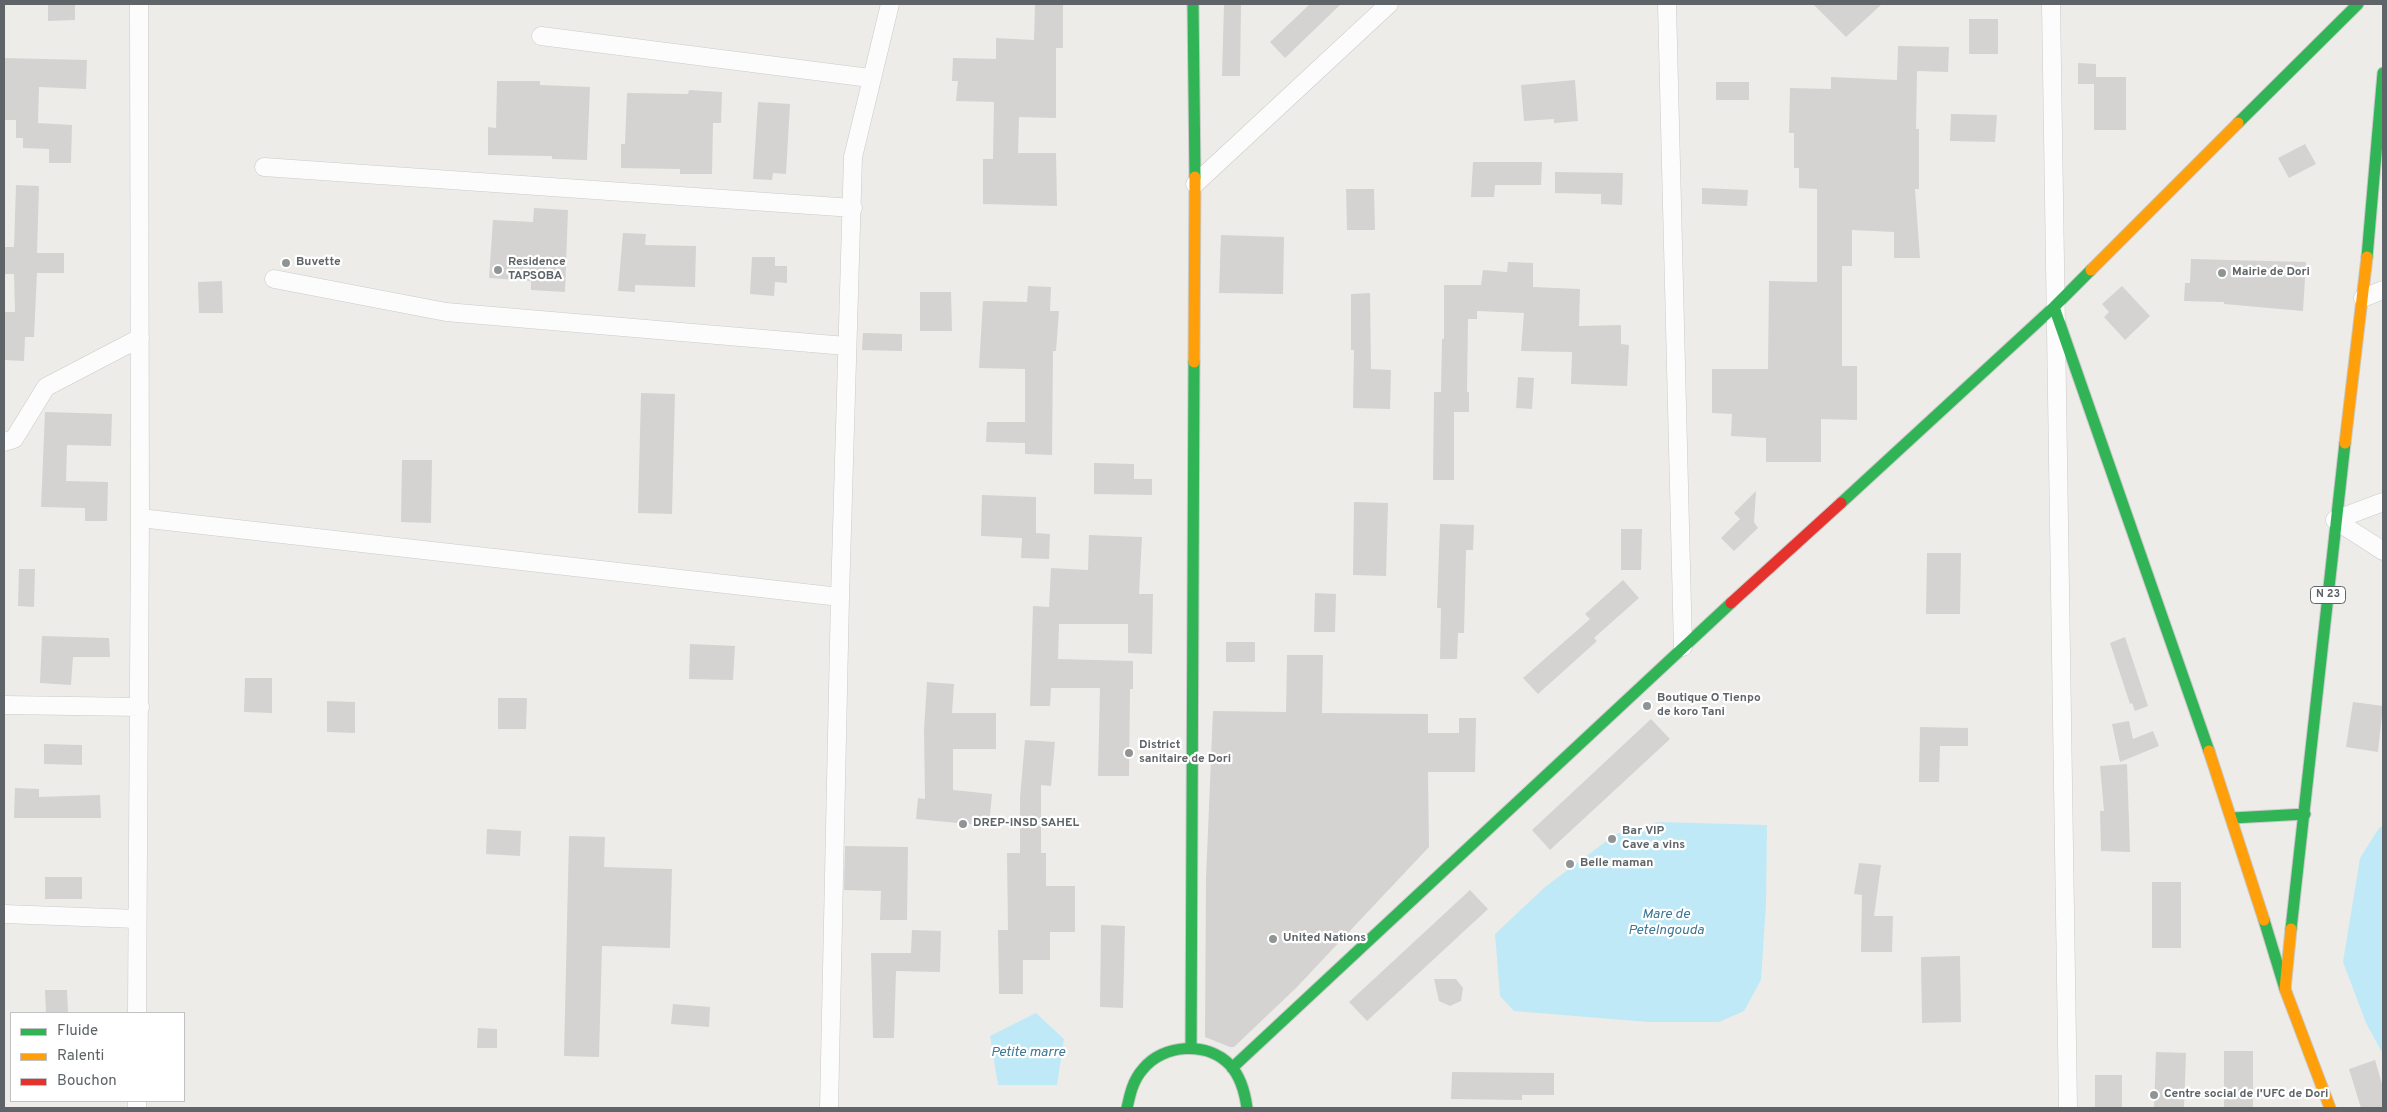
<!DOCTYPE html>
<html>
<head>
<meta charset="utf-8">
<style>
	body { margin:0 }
	#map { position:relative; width:2387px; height:1112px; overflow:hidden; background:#eeece9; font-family:Overpass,sans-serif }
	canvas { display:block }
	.frame { position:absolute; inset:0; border:5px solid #5e6467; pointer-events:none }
	.legend { position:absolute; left:10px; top:1012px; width:175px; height:90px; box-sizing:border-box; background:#fff; border:1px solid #bfc1c2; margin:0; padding:6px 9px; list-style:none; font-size:15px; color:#5e6467 }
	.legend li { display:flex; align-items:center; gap:10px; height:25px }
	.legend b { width:25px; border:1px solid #bfc1c2 }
</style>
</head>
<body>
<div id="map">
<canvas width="2387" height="1112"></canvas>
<div class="frame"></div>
<ul class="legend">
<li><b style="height:6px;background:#30b455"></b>Fluide</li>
<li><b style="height:6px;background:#ff9f0a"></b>Ralenti</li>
<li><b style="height:6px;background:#e5322d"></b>Bouchon</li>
</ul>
</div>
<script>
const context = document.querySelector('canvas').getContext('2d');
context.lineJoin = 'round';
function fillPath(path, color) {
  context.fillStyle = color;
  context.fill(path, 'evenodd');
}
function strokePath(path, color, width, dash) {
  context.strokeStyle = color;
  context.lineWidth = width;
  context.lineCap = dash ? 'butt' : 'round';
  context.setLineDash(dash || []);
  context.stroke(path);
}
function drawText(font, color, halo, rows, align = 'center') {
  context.font = font + ' Overpass,sans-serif';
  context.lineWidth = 4.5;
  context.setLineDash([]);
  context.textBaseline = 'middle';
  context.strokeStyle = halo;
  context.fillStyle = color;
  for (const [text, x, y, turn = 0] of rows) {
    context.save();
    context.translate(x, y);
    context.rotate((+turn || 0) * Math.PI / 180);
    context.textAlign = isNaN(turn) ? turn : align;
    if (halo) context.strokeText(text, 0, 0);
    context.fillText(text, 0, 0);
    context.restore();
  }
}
fillPath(new Path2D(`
	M1658,822L1767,825L1766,904L1761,980L1744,1011L1719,1022H1648L1514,1011L1500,996L1495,934L1545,887L1616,834Z
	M2383,826V1054L2366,1023L2343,962L2360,858L2379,828Z
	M1036,1013L1064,1039L1057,1085H998L990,1036Z`), '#bfe9f6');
fillPath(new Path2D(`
	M48,4H75V20L48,21Z
	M1035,4H1063V48H1056V118L1019,117L1018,153H1056L1057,206L983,204V159H993L994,102L956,101L958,81H952L953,58L996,59V38L1034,40Z
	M1310,4H1341L1285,58L1270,42Z
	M1813,4H1882L1846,37Z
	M1224,5H1241L1240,76H1222Z
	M1969,19H1998V54H1969Z
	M1898,46L1949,47L1948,72L1917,71L1916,129H1919V189H1915L1920,258H1894V232L1852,230V266H1842V366H1857V420L1821,419V462H1766V438L1731,436L1732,414L1712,413V369H1768L1769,281L1817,282V189L1799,188V168H1794V133H1789L1790,88L1831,89V77L1897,80Z
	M4,58L87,60L86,89L39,87L38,123L72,125L71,163H49V149L23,148V138H16V120H4Z
	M2078,63L2096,64V77H2126V130H2094V84H2078Z
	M1575,80L1578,121L1554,123V119L1524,121L1521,85Z
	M497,81H540V85L590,87L587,160L552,159V156L488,155V127L496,128Z
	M1716,82H1749V100H1716Z
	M689,90L722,92L721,123H713L712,174H680V169L621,168V144H625L627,93L688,94Z
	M758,102L790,104L786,174L773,173L772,180L753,179Z
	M1951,114L1997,115L1995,142L1950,141Z
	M2305,144L2316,164L2289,178L2278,158Z
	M1473,162H1542L1541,185H1495L1494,197H1471Z
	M1555,172L1623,173L1622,205L1601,204V194L1555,193Z
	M16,185L39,186L37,253H64V273H37L34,337H25L24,361L4,360V312H15L14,274H4V247H14Z
	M1702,188L1748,190L1747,206L1702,204Z
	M1346,189H1374L1375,230H1347Z
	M534,208L568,210L565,292L531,290V281L489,278L493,220L533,222Z
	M623,233L646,234L645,245L696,246L695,287L635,285V292L618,291Z
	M1221,235L1284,237L1283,294L1219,293Z
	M752,257H775V266H787V283L775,282L774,296L750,294Z
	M2191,259L2306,262L2303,311L2224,304V302L2184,301L2185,283H2190Z
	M1508,262L1533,263V287L1580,289L1579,326L1621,325V344L1629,345L1627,386L1571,384L1572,352L1521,351L1524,313L1477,311V319H1468L1467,392H1469V412H1454V480H1433L1434,392H1441L1442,339H1444V285H1481L1483,270L1507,272Z
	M222,281L223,313H199L198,282Z
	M1028,286L1051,287L1050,311H1059L1056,351H1053L1052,455L1025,454V443L986,442L987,422H1025V369L979,368L983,301L1027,302Z
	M2122,286L2150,316L2125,340L2104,317L2109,312L2102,304Z
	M920,292H951L952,331H920Z
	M1370,293L1371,369L1391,370L1390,409L1353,408L1354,350H1351V294Z
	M863,333L902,334V351L862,350Z
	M1518,377L1534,378L1532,409L1516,408Z
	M641,393L675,394L672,514L638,513Z
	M45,412L112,414L111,446L67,445L66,481L108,482L107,521H85V508L41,507Z
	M402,460H432L431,523L401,522Z
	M1094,463L1134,464V479H1152V495L1094,494Z
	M1756,491L1754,522L1758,528L1734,551L1721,538L1740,519L1734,513Z
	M982,495L1036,497V533L1050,534L1049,559L1021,558L1022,538L981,536Z
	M1354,502L1388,503L1386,576L1353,575Z
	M1440,524L1474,525L1473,550H1466L1464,633H1458L1457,659H1440L1441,608H1437Z
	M1621,529H1642L1641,570H1621Z
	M1089,535L1142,537L1139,594H1153L1152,654L1128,653V624H1059L1058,659L1133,661V689H1130L1129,776H1098L1100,688H1051L1050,706H1030L1033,606L1049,607L1051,568L1088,570Z
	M1927,553H1961L1960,614H1926Z
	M19,569H35L34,607L18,606Z
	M1623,580L1639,598L1594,638L1597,641L1538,694L1523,678L1590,619L1585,614Z
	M1315,593L1336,594L1335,632H1314Z
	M42,636L109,638L110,657H73L71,685L40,683Z
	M2125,637L2148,706L2135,711L2132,703L2130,704L2110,643Z
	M1226,642H1255V662H1226Z
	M690,644L735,646L733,680L689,679Z
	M1287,655H1323L1322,713L1428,714V733H1459V718H1476L1475,772H1428L1429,847L1296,988L1234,1047H1230L1205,1037L1206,878L1213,711L1286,712Z
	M245,678H272V713L244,712Z
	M927,682L954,684L952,713H996V749H953V790L992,794L989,826L916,819L918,798L925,799L924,730Z
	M498,698H527L526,729H498Z
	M327,701L355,702V733L327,732Z
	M2353,702L2383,706L2378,752L2346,747Z
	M1651,719L1670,739L1550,850L1532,830Z
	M2129,721L2133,739L2153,731L2159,746L2120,762L2112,724Z
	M1920,727L1968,728V746H1940L1939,782H1919Z
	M1025,740L1055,742L1051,786L1041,785V853H1046V886H1075V932H1050V960H1023V994H999L998,930H1008L1007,853H1020V798Z
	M44,744L82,745V765L44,764Z
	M2127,764L2130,852L2101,851L2100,811H2104L2100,766Z
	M15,788L39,789V797L100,795L101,818H14Z
	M487,829L521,831L520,856L486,854Z
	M569,836L605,837L604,867L672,869L670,948L602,946L599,1057L564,1056Z
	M845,846L908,847L907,920H880L881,891L844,890Z
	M1859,863L1881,865L1874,916H1893L1892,952H1861L1862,895L1854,894Z
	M45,877H82V899H45Z
	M2152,882H2181V948H2152Z
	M1470,890L1488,909L1367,1021L1349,1002Z
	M1101,925L1125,926L1123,1008L1100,1007Z
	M912,930L941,931L940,972L896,971L894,1038H873L871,953H911Z
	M1960,956L1961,1022L1922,1023L1921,957Z
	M1434,979H1456L1463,988L1461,1001L1450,1006L1439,1001Z
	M45,990H67L68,1013H46Z
	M673,1004L710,1007L709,1027L671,1024Z
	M478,1028L497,1029V1048H477Z
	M2224,1051H2253V1108H2224Z
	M2156,1052L2186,1053L2184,1108H2154Z
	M2375,1060L2383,1087V1108H2361L2349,1069Z
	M1452,1072L1554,1073V1095H1522V1100L1451,1099Z
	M2095,1075H2122V1108H2095Z`), '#d4d3d2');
const street = new Path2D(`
	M1667,4L1683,647
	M2051,4L2068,1108
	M541,36L870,78
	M264,167L853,208
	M1195,184L1389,4
	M274,279L446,312L846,346
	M2363,298L2383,290
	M4,442L14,439L46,387L140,338
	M140,518L840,597
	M2335,520L2383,551
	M2335,520L2383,502
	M4,705L140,707
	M4,914L137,919
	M137,1013L140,518L139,4
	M137,1108V1101
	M829,1108L840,597L853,157L890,4`);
const fast = new Path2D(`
	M1193,4L1195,177
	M2238,123L2358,4
	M2367,257L2383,73
	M2054,307L2209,751
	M1841,503L2054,307L2091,270
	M2232,818L2305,814
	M2264,920L2285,989
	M2291,929L2345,443
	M1191,1048L1194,362
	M1232,1068L1731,603
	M1127,1108C1130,1094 1133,1080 1143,1069C1163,1044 1207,1041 1230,1065C1241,1077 1245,1093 1247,1108`);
const slow = new Path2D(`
	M2091,270L2238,123
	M1194,362L1195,177
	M2345,443L2367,257
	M2209,751L2264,920
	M2291,929L2285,989L2330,1108`);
const jam = new Path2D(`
	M1731,603L1841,503`);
strokePath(street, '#cacaca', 19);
strokePath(fast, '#c8c9c8', 13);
strokePath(slow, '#c8c9c8', 13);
strokePath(jam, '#c8c9c8', 13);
strokePath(street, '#fcfcfc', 18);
strokePath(fast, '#30b455', 11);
strokePath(slow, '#ff9f0a', 11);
strokePath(jam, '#e5322d', 11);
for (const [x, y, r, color] of [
	[286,263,5,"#909494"],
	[498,270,5,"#909494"],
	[2222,273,5,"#909494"],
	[1647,706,5,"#909494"],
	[1129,753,5,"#909494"],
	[963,824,5,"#909494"],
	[1612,839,5,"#909494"],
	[1570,864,5,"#909494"],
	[1273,939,5,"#909494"],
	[2154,1095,5,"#909494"]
]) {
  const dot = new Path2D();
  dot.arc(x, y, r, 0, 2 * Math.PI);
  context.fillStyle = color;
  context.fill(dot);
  strokePath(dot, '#fff', 2);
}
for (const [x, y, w] of [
	[2328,595,35]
]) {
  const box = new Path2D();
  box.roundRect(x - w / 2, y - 8.5, w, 17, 4);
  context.fillStyle = '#fff';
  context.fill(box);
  strokePath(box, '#5e6467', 1);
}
drawText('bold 11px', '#5e6467', null, [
	["N 23",2328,595]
]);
drawText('bold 12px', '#5e6467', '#fff', [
	["Buvette",296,263],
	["Residence",508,263],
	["TAPSOBA",508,277],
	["Mairie de Dori",2232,273],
	["Boutique O Tienpo",1657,699],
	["de koro Tani",1657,713],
	["District",1139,746],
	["sanitaire de Dori",1139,760],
	["DREP-INSD SAHEL",973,824],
	["Bar VIP",1622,832],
	["Cave a vins",1622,846],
	["Belle maman",1580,864],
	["United Nations",1283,939],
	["Centre social de l'UFC de Dori",2164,1095]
], 'left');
drawText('italic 14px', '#3e7894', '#fff', [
	["Mare de",1666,915],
	["Petelngouda",1666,931],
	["Petite marre",1028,1053]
]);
</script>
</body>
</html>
